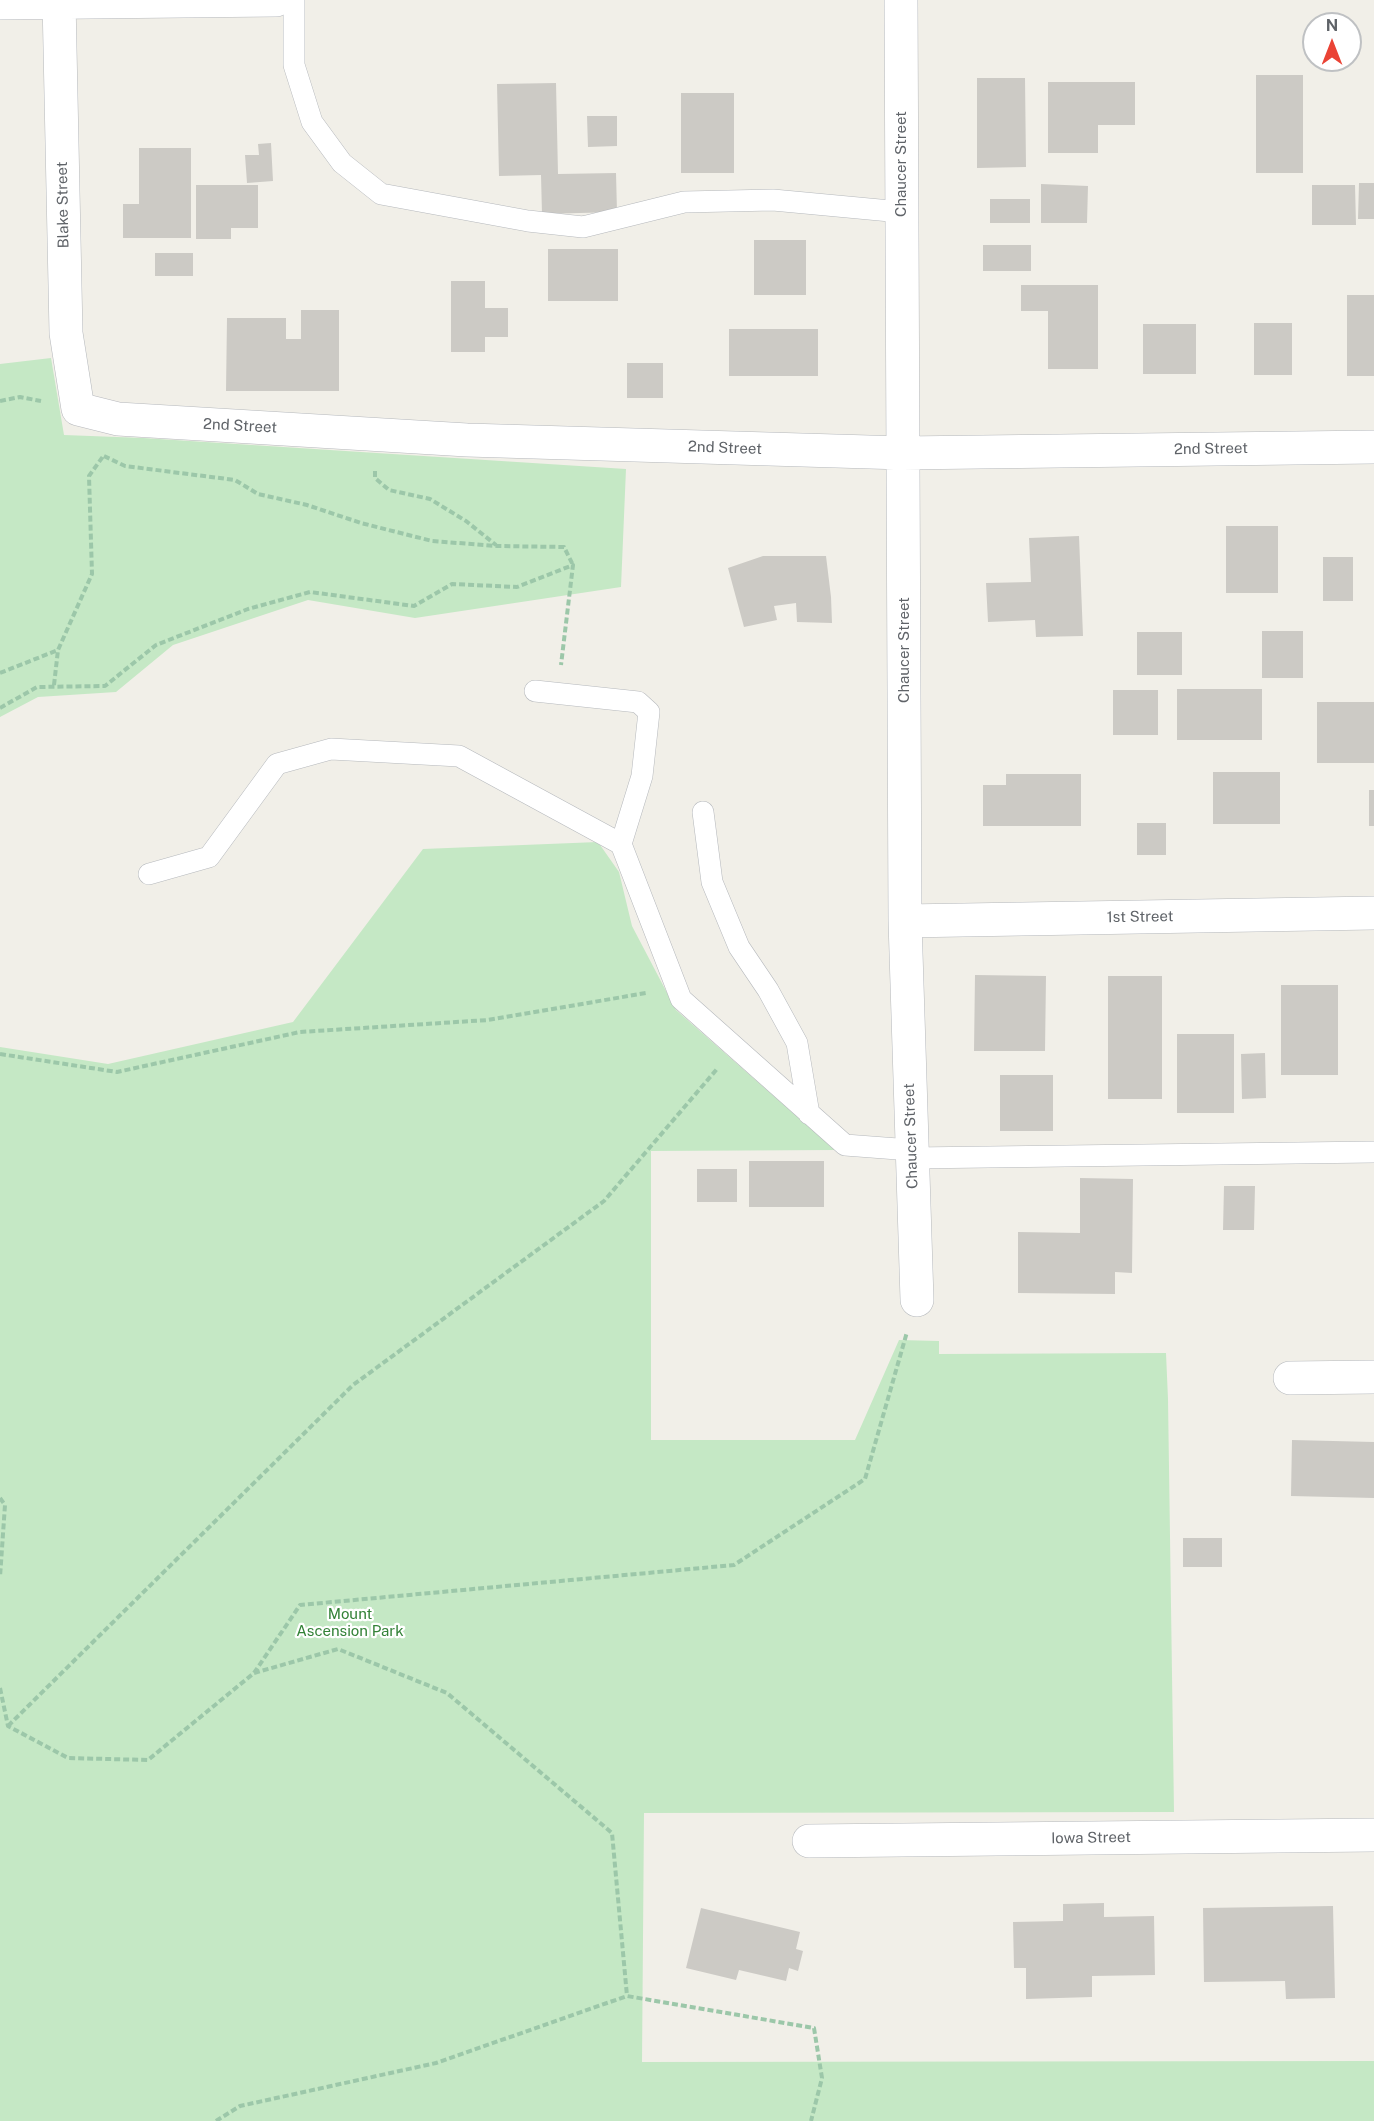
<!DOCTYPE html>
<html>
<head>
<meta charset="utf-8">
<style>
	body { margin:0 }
	#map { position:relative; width:1374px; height:2121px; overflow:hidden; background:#f1efe8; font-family:"Public Sans",sans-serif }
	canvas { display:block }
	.north { position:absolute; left:1302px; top:12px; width:60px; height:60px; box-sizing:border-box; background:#fff; border:2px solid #bfc1c3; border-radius:50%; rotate:0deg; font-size:16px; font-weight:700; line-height:24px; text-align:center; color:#5f6368 }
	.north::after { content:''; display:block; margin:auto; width:21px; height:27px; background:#ea4335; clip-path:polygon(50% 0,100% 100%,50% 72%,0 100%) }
</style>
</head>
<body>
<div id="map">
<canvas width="1374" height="2121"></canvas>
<div class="north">N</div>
</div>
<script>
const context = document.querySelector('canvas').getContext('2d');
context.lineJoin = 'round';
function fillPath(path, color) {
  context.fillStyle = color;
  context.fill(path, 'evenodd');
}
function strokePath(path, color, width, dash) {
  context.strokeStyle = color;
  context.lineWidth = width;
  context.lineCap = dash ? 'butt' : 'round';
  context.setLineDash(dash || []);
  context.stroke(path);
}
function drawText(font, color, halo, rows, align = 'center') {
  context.font = font + ' "Public Sans",sans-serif';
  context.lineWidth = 4.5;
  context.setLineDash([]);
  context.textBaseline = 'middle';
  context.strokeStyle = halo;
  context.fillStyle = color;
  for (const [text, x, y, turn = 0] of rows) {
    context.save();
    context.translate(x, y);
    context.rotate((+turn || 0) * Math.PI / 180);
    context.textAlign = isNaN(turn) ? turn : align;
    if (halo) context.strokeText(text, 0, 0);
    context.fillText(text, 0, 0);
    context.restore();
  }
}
fillPath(new Path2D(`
	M51,358L64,435L143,438L626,469L621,587L415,618L308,600L173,645L116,692L38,697L0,717V364Z
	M598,842L619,872L632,926L676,1010L835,1150L651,1151V1440H855L899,1340L939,1341V1354L1166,1353L1168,1399L1174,1812L644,1813L642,2062L1374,2061V2121H0V1047L108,1064L293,1022L423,849Z`), '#c5e8c5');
fillPath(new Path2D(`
	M1256,75H1303V173H1256Z
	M977,78H1025L1026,167L977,168Z
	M1048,82H1135V125H1098V153H1048Z
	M556,83L558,174L616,173L617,212L542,214L541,175L499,176L497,84Z
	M681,93H734V173H681Z
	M587,116H617V146L588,147Z
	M271,143L273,181L247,183L245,155H259L258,144Z
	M139,148H191V238H123V204H139Z
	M1359,183H1374V219H1358Z
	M1041,184L1088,186L1087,223H1041Z
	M196,185H258V228H231V239H196Z
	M1312,185H1355L1356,225H1312Z
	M990,199H1030V223H990Z
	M754,240H806V295H754Z
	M983,245H1031V271H983Z
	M548,249H618V301H548Z
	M155,253H193V276H155Z
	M451,281H485V308H508V337H485V352H451Z
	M1021,285H1098V369H1048V311H1021Z
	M1347,295H1374V376H1347Z
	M301,310H339V391H226L227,318H286V339H301Z
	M1254,323H1292V375H1254Z
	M1143,324H1196V374H1143Z
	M729,329H818V376H729Z
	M627,363H663V398H627Z
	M1226,526H1278V593H1226Z
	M1079,536L1083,636L1036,637L1035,620L988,622L986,583L1031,582L1029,538Z
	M763,556H826L831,597L832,623L797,622L796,603L774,606L777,620L744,627L728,568Z
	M1323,557H1353V601H1323Z
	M1262,631H1303V678H1262Z
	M1137,632H1182V675H1137Z
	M1177,689H1262V740H1177Z
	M1113,690H1158V735H1113Z
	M1317,702H1374V763H1317Z
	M1213,772H1280V824H1213Z
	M1006,774H1081V826H983V785H1006Z
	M1369,790H1374V826H1369Z
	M1137,823H1166V855H1137Z
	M975,975L1046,976L1045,1051H974Z
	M1108,976H1162V1099H1108Z
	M1281,985H1338V1075H1281Z
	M1177,1034H1234V1113H1177Z
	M1265,1053L1266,1098L1242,1099L1241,1054Z
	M1000,1075H1053V1131H1000Z
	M749,1161H824V1207H749Z
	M697,1169H737V1202H697Z
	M1080,1178L1133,1179L1132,1273L1115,1272V1294L1018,1293V1232L1080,1233Z
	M1224,1186H1255L1254,1230H1223Z
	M1292,1440L1374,1442V1498L1291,1496Z
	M1183,1538H1222V1567H1183Z
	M1104,1903V1917L1154,1916L1155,1975L1092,1976V1997L1026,1999V1968H1014L1013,1922L1063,1921V1904Z
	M1333,1906L1335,1998L1286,1999L1285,1981L1204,1982L1203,1908Z
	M701,1908L800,1932L796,1949L803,1951L798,1971L789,1968L786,1981L739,1970L736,1980L686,1968Z`), '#cccac5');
const service = new Path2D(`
	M294,0V65L312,122L342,163L381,194L528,221L583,227L684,202L773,200L901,212
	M535,691L638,702L649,712L642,776L621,844
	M703,812L712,882L739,947L768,990L797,1043L809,1114
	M149,874L209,857L277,764L331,749L459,756L621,844L681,999L845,1145L911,1150
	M912,1158L1374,1152`);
const minor = new Path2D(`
	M59,0L66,333L78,409L118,419L467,440L903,453L1374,447
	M901,0L905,921L917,1300
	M0,3L276,0
	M905,921L1374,913
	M1290,1378L1374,1377
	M809,1841L1374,1835`);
strokePath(service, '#b5b8bc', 22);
strokePath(minor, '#b5b8bc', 34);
strokePath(new Path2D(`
	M0,401L20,397L41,401
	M104,456L125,466L235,480L258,494L307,505L361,523L432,541L497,546L564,547L573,565
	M375,471V478L389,490L430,499L466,521L496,545
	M0,673L58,650L92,574L89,476L104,455
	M54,685L58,650
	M0,708L37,687L105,686L156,645L248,609L310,592L414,606L452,584L517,587L573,565L561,665
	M0,1054L117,1072L300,1032L488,1020L646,993
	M0,1498L5,1505L0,1577
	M254,1673L338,1649L447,1693L612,1833L627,1996
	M0,1688L8,1726L68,1758L148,1760L254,1673L300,1605L734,1565L865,1479L907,1332
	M8,1726L353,1385L604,1201L717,1069
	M216,2121L240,2106L436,2063L627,1996L814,2028L822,2078L811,2121`), '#9cc7a9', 4, [6, 3]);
strokePath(service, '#fff', 21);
strokePath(minor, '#fff', 33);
drawText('15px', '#5f6368', '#fff', [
	["Chaucer Street",901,164,-90],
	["Blake Street",63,205,-91],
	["2nd Street",240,426,3],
	["2nd Street",725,448,2],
	["2nd Street",1211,449,-1],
	["Chaucer Street",904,650,-90],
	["1st Street",1140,917,-1],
	["Chaucer Street",911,1136,-92],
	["Iowa Street",1091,1838,-1]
]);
drawText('15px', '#348238', '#fff', [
	["Mount",350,1614],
	["Ascension Park",350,1631]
]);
</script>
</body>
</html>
